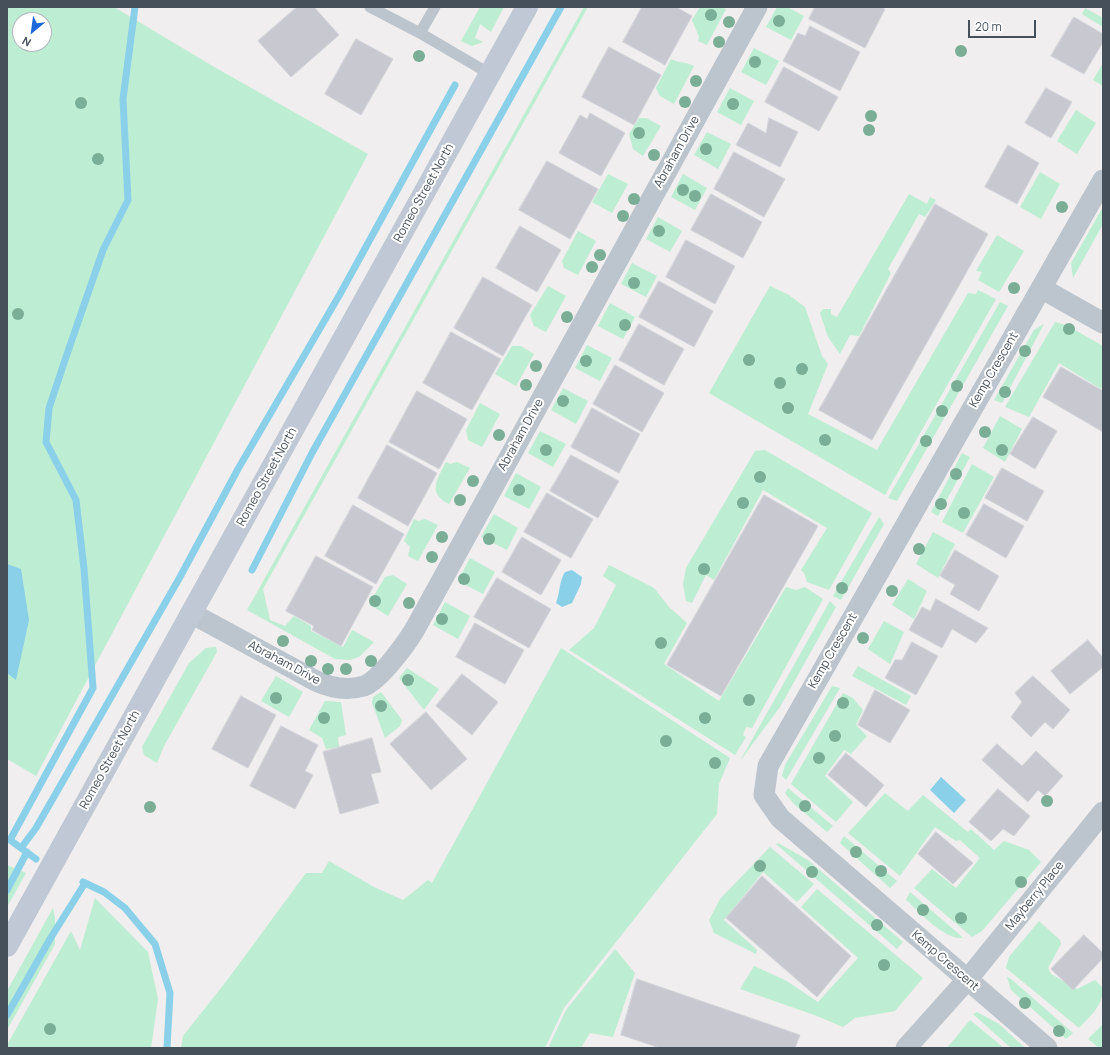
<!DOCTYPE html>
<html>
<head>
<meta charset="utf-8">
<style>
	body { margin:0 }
	#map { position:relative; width:1110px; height:1055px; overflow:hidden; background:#f0eeee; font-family:Manrope,sans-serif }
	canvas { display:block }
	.frame { position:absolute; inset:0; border:8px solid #46505b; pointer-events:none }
	.north { position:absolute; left:12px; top:12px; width:40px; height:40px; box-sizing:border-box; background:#fff; border:1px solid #b5b9bd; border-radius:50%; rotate:209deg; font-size:11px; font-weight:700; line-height:16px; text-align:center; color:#46505b }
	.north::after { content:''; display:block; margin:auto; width:14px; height:18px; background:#1d66db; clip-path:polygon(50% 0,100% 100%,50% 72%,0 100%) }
	.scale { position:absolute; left:968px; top:20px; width:68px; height:18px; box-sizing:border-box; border:2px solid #46505b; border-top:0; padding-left:5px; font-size:12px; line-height:14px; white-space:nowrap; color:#46505b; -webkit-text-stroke:3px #fff; paint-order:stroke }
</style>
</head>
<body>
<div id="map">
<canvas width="1110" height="1055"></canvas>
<div class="frame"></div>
<div class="north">N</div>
<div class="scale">20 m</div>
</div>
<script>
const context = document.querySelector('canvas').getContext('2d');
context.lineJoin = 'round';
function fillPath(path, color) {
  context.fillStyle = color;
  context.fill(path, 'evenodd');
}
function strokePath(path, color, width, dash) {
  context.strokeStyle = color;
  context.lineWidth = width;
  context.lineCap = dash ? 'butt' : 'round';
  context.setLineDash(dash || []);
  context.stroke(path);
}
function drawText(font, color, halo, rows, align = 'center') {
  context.font = font + ' Manrope,sans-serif';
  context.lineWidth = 4;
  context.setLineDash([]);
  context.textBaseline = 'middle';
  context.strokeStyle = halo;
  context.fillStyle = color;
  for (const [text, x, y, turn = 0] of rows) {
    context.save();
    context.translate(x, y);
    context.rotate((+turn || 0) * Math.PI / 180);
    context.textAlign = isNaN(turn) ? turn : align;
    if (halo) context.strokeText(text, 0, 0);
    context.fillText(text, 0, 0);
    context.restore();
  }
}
fillPath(new Path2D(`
	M7,7H114L216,68L368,154L36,776L7,759ZM20,20H44V44H20Z
	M480,7H504L491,32L480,24L475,38L483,42L472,46L461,41Z
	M584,7H588L263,589L270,620L285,626L294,616L311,626V631L343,647L352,630L374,642L359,657L350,660L335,659L247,610Z
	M700,7H720L726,9L707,45L698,41L699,37L692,20Z
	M777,7H787L804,16L791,40L766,27Z
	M1085,8L1103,18V27L1082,14Z
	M754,48L779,61L766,85L741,72Z
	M671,59C679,63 686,62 694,66L674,104L660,96L656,88Z
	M1103,63V86L1093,80Z
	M730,88L754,101L741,125L717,112Z
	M1076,110L1096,123L1077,154L1057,141Z
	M639,118H646L661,126L643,156L633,149L629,134Z
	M707,132L731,144L718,169L694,155Z
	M1040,172L1060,184L1041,219L1020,207Z
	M608,174L628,184L612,213L592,202Z
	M683,174L707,188L695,210L671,197Z
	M909,194L927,204L930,197L936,200L925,217L919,214L888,269L891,273L859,336L850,335L840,354L828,337L820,313L823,309H831V314L837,317Z
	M1103,207V224L1073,278L1071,263Z
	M658,217L682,231L670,252L646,239Z
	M578,231L596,241L578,275L564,268L562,261Z
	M997,235L1024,251L999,292L978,280L982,272L976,271Z
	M632,263L657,276L646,297L621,284Z
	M548,286L566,296L546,332L534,326L530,315Z
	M770,286L789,295L805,307L822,356L828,364L808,414L877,450L968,293L976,294L978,290L996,299L885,495L709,393Z
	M1000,302L1008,306L897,501L888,498Z
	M610,303L635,317L623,339L598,326Z
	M1055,322L1066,325L1103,346V385L1101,389L1059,363L1029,417L1005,407Z
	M1044,324L1002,403L994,400L1034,330Z
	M587,345L612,358L600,381L575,368Z
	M512,346H521L534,354L516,386L495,374Z
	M563,388L588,401L576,424L551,410Z
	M480,403L500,414L482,447L468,440L466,430Z
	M1000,416L1022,429L1005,462L983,448Z
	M540,431L566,444L553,467L528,453Z
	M765,450L872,513L829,590L807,582L804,573L801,570L827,528L763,490L714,580L706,575L692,603L686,601L683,584L686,568L755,451Z
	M962,453L970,457L938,516L931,512Z
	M446,462L450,464L457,462L470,468L449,504C427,493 437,480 446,462Z
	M972,464L994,477L963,533L942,522Z
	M516,473L541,487L529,509L504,496Z
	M494,514L518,528L507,550L481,537Z
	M879,517L884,524L841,600L833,596Z
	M414,519L418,521L425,519L438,525L418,561L408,556L410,547L404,541Z
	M933,532L955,544L938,578L916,564Z
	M470,558L495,572L483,594L458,581Z
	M609,565L654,588L669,607L687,623L664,664L719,701L786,587L796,590L805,587L823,599L752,728L746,727L743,735L746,737L735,755L569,650L594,628L616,585L603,576Z
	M393,575L407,584L388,616L369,604L385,577Z
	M908,579L927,591L914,619L892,605Z
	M830,601L836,607L780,707L740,761Z
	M445,602L470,616L458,639L433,625Z
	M884,621L904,632L890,664L868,649Z
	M216,647L217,652L164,746L157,763L144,755L142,747L189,663L206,648Z
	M561,648L730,758L719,784L717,814L564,1008L545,1048H181L183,1036L228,979L306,873H322L329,861L374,887L403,900L428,880L432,883Z
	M858,666L911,696L906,705L852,676Z
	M407,668L439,689L424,710L399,678Z
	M276,676L303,692L289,717L261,701Z
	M832,686L840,688L786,780L782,776L785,765Z
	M381,692L402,720L400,726L385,738L372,703L373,697Z
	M843,693L853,698L863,710L856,725L867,736L851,754L844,750L825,776L853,802L836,822L791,784Z
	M325,701L341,702L346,735L338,737L339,747L326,749L322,738L309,730Z
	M788,788L833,826L827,832L793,803L785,793Z
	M885,793L908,811L923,795L968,832L971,829L994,850L1004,841L1029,850L1041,862L982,931L972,937L914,888L932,869L956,888L980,858L960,840L956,841L935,827L900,876L848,833Z
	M844,836L897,881L890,888L840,843Z
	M778,843L808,860L903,942L897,949L784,851L776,844Z
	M770,847L814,884L797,902L763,872L724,920L757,950L756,954L714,933L709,920L720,899Z
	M7,865L26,873L7,907Z
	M817,889L923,978L895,1011L855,1018L843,1027L817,1016L740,989L754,966L785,980L818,1002L858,958L801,907Z
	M910,892L960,935L963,938C944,940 920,912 906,900Z
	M95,898L148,952L158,999L151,1048H7V1045L71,931L80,950Z
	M53,908L55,918V944L7,1030V991Z
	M1039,921L1060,940L1061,944L1048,968L1051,974L1077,989L1095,980L1103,988C1103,1006 1090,1016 1079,1028L1006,968L1009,957Z
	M615,949L635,973L613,1037L590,1033L581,1048H548L566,1010Z
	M1007,977L1011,979L1073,1033L1066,1039L1011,990Z
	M977,1012L999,1024L1025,1048H1011L973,1014Z
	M970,1020L1004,1048H947Z
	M1103,1024V1048H1099L1088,1039Z`), '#bdedd2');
fillPath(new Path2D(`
	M7,564L21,569L29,620L16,680L7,673Z
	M572,570L582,577L581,584L572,603L562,607L556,603C560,593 559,581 565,572Z
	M941,777L966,800L954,813L930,790Z`), '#8bd0e9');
strokePath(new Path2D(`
	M252,570L312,453L561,7
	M21,848L36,828L180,577L238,469L340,294L455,85
	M36,859L10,840L93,688L84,569L76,500L46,442L49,408L66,357L103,250L128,200L123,99L135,7
	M83,882L104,892L125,908L155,944L170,993L167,1048
	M7,890L27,852
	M7,1015L50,939L85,883`), '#8bd0e9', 7);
const building = new Path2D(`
	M297,7H314L339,35L291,77L258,41Z
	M642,7H676L692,16L665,65L623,42Z
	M815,7H881L885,9L865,48L809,19Z
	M1074,17L1103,34V42L1084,74L1051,56Z
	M810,26L860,52L840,91L783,61L798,33L805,36Z
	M356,39L393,59L361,115L325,94Z
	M609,47L661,75L634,125L582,97Z
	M784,67L838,97L819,131L765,102Z
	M1046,88L1072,102L1051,138L1025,123Z
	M590,113L625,133L601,176L559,153L580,115L587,119Z
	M769,118L798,132L780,167L736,145L748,123L766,133Z
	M1008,145L1039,163L1017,204L985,187Z
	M734,152L785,179L764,217L714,189Z
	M547,161L598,189L570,239L519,210Z
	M711,194L762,222L743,258L691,230Z
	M935,204L988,234L872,440L819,410Z
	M520,226L561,250L537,292L496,268Z
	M686,240L735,266L715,304L666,277Z
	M483,277L532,305L503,356L454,328Z
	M659,281L713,311L694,347L639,317Z
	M639,324L684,349L664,385L619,360Z
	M451,332L501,359L472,410L423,383Z
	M615,365L664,393L642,432L593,404Z
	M1061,367L1103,391V432L1043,397Z
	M417,391L467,419L439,469L389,442Z
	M592,408L640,434L619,473L571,447Z
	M1033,417L1057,431L1035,469L1010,454Z
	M387,445L437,473L408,526L358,498Z
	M571,455L619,481L598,518L550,491Z
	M1002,468L1044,491L1027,521L985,498Z
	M547,493L593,519L571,558L524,532Z
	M764,495L818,526L721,696L667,665Z
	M984,504L1024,526L1006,558L966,535Z
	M353,505L404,534L376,584L325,556Z
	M522,537L561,560L541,595L502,572Z
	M955,550L999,576L979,611L950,594L955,585L940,576Z
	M316,556L373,587L341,646L312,630L314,626L286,611Z
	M497,578L551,609L529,648L474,617Z
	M936,599L988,628L976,643L952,629L942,648L909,630L922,607L930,611Z
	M475,623L524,650L505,684L456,657Z
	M1088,640L1103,658V667L1070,694L1051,671Z
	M912,642L938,656L916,695L885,678L895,660H902Z
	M462,674L498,702L472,735L436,706Z
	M1033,676L1070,710L1053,729L1045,722L1031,737L1011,717L1022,702L1015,693Z
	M875,690L910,710L890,743L858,725Z
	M241,696L276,715L248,768L212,749Z
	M426,712L467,759L431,790L390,744Z
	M281,726L318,745L305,771L313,775L295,809L250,786Z
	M372,738L381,772L371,774L379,803L340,814L323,752Z
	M997,744L1022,766L1036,751L1063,776L1045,796L1038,790L1028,802L982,760Z
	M846,753L884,785L866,807L828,775Z
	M998,789L1030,816L1014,836L1003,829L991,841L969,822Z
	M936,832L973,863L953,884L918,854Z
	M762,876L851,956L817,997L726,918Z
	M1084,935L1103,953V958L1073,990L1051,969Z
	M637,979L800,1035L795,1048H660L621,1035Z`);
fillPath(building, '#c8c9d0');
strokePath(building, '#d2d4d9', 1);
strokePath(new Path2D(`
	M370,7L420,33L490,74
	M420,33L435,7`), '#bcc4cd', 11);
strokePath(new Path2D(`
	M1041,288L1103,323
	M191,613L316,681C331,688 347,691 364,686C380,680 406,644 415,629L757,7
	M906,1048L967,980L1103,812
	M1047,1048L780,818L764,795L768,766L1103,180`), '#bcc4cd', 21);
strokePath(new Path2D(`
	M7,946L527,7`), '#bfc8d4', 22);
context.fillStyle = '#7aae97';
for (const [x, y] of [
	[711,15],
	[779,21],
	[729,22],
	[719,42],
	[961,51],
	[419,56],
	[755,62],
	[696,81],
	[685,102],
	[81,103],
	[733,104],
	[871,116],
	[869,130],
	[639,133],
	[706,149],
	[654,155],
	[98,159],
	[683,190],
	[695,196],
	[634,199],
	[1062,207],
	[623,216],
	[659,231],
	[600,255],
	[592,267],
	[634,283],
	[1014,288],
	[18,314],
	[567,317],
	[625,325],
	[1069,329],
	[1025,351],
	[749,360],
	[586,361],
	[536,366],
	[802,369],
	[780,383],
	[526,385],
	[957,386],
	[1005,392],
	[563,401],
	[788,408],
	[942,411],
	[985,432],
	[499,435],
	[825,440],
	[926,441],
	[546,450],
	[1002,450],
	[956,474],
	[760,477],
	[473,481],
	[519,490],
	[460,500],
	[743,503],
	[941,504],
	[964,513],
	[442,537],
	[489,539],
	[919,549],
	[432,557],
	[704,569],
	[464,579],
	[842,588],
	[892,591],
	[375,601],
	[409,603],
	[442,619],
	[863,638],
	[283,641],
	[661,643],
	[311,661],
	[371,661],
	[328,669],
	[346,669],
	[408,680],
	[276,698],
	[749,700],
	[843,703],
	[381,706],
	[324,718],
	[705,718],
	[835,736],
	[666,741],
	[819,758],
	[715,763],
	[1047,801],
	[805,806],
	[150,807],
	[856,852],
	[760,866],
	[881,871],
	[812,872],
	[1021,882],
	[923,910],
	[961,918],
	[877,925],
	[884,965],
	[1025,1003],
	[50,1029],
	[1059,1031]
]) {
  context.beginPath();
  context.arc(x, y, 6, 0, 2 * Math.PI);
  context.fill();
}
drawText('12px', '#46505b', '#fff', [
	["Abraham Drive",677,152,-61],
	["Romeo Street North",424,193,-61],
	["Kemp Crescent",994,370,-60],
	["Abraham Drive",521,435,-61],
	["Romeo Street North",267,477,-61],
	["Kemp Crescent",833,651,-60],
	["Abraham Drive",284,663,28],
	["Romeo Street North",110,760,-61],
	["Mayberry Place",1035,896,-51],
	["Kemp Crescent",945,961,41]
]);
</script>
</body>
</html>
